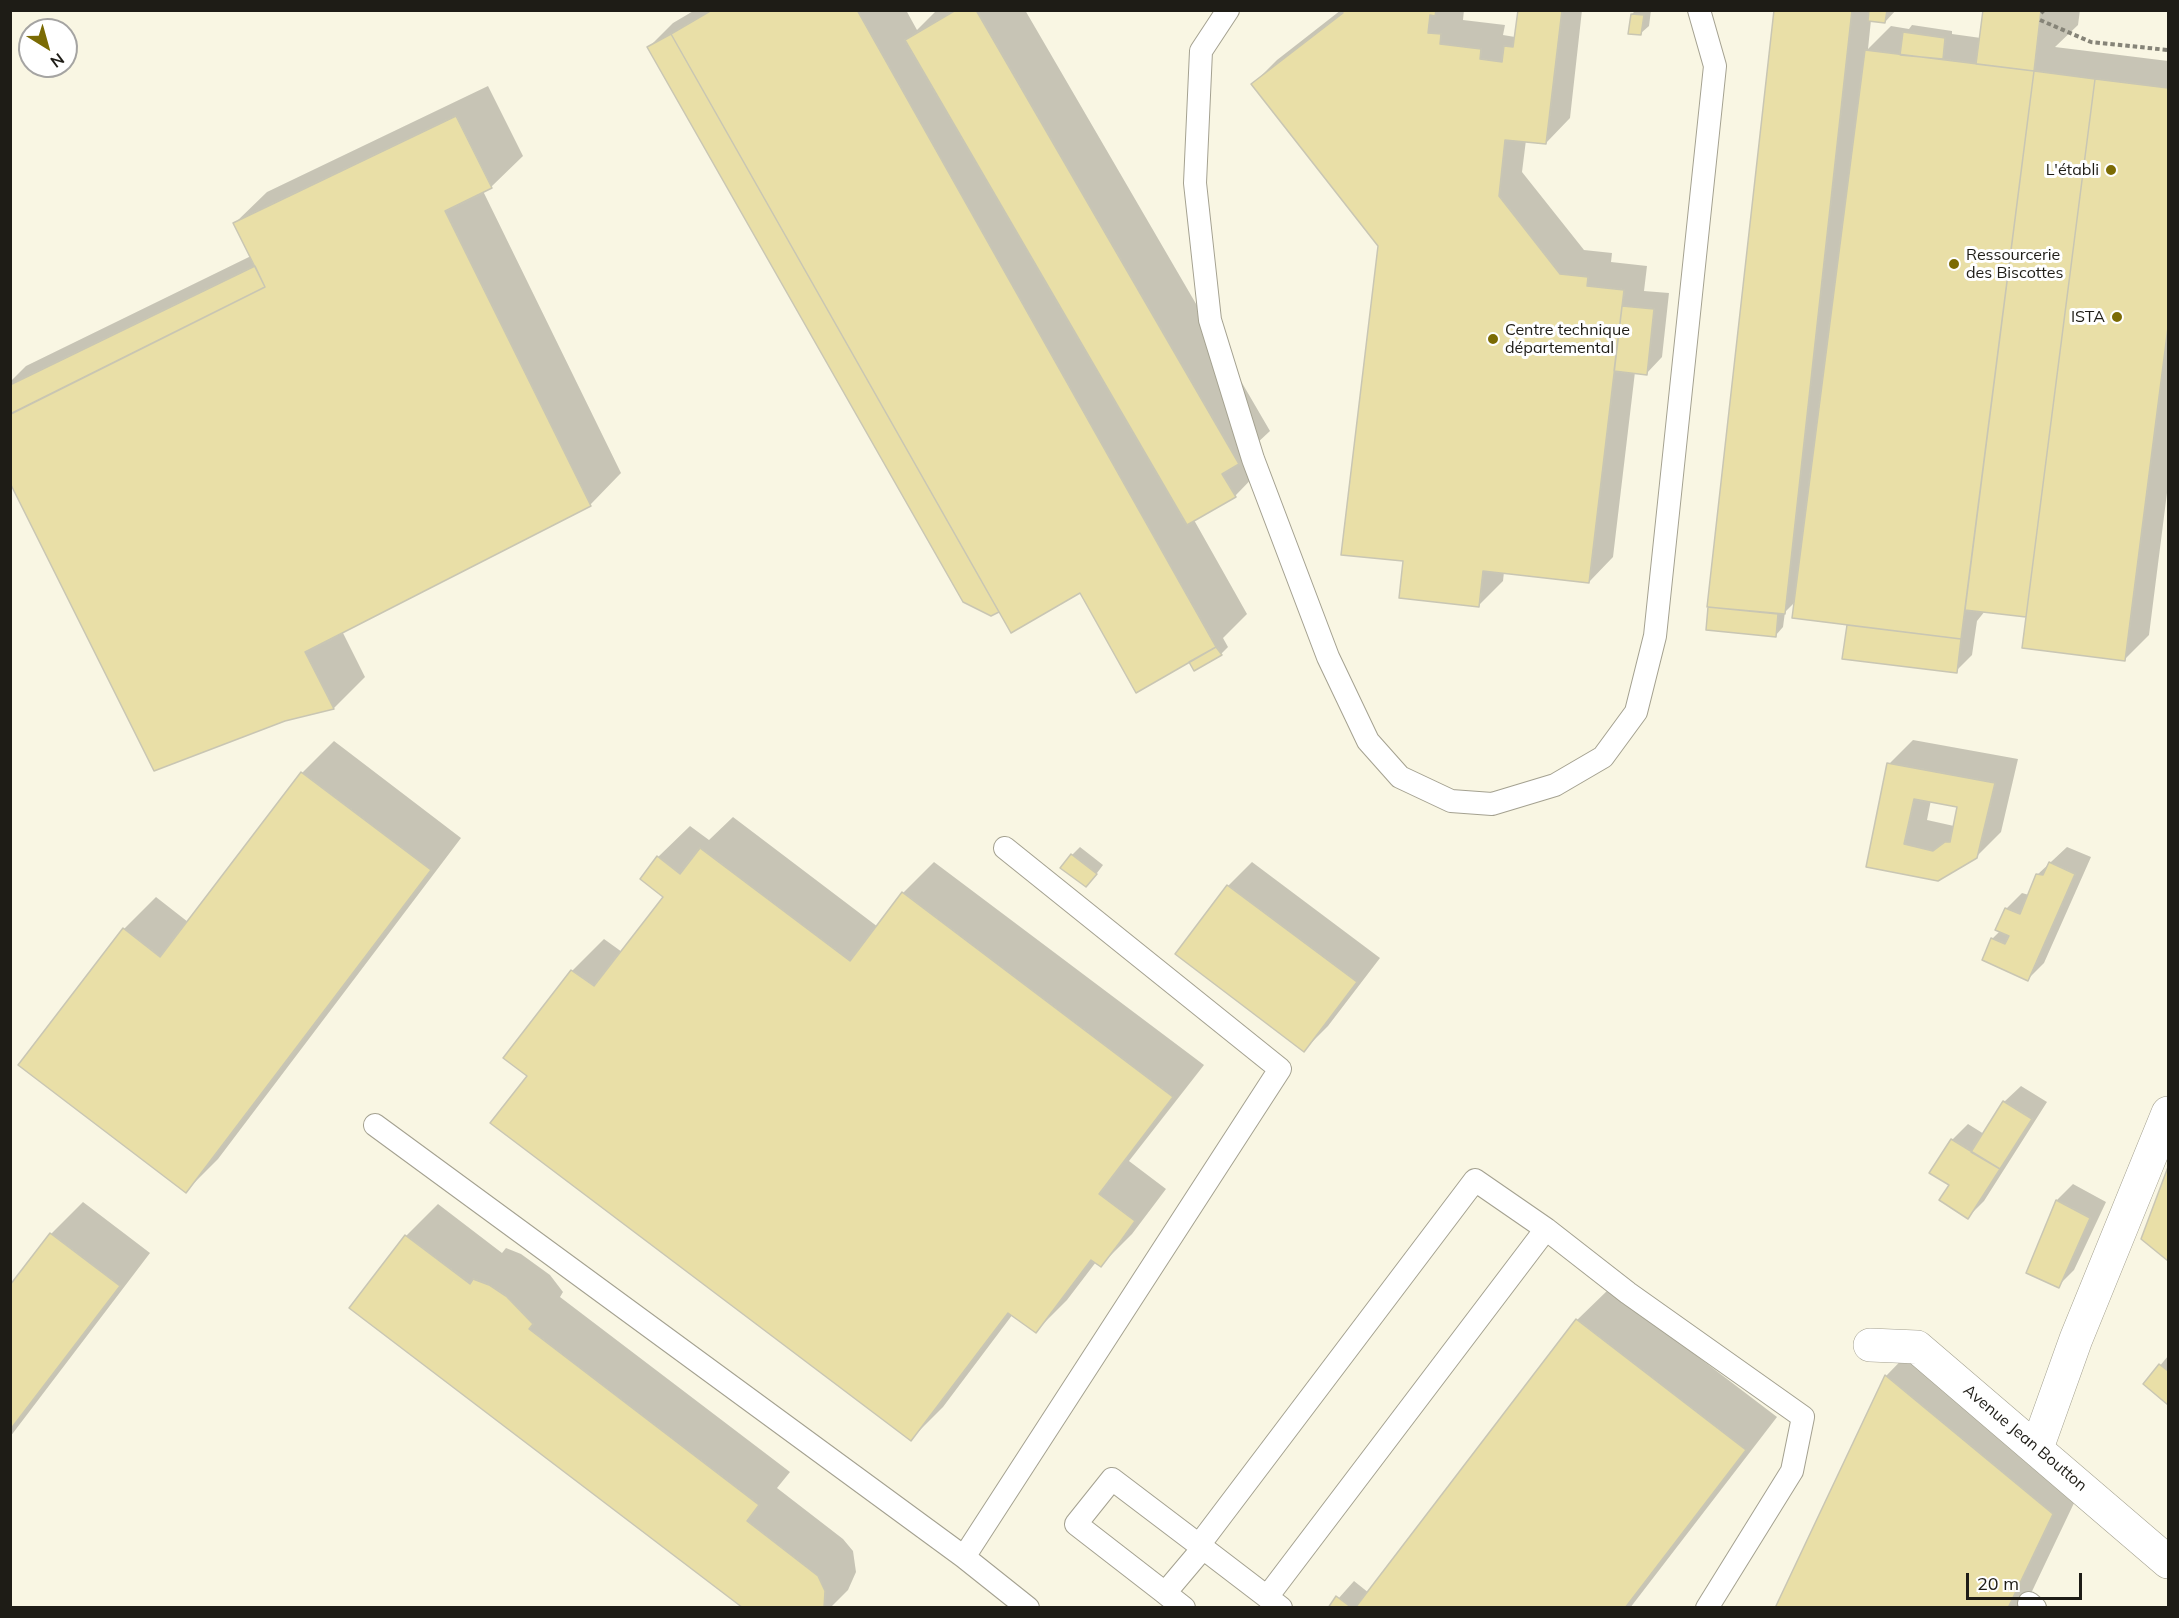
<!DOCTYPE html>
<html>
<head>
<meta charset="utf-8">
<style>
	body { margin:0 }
	#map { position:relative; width:2179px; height:1618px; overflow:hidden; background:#f9f6e3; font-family:Mulish,sans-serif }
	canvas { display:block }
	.frame { position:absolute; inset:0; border:12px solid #1e1c16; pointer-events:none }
	.north { position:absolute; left:18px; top:18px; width:60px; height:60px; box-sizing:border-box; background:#fff; border:2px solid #a5a4a2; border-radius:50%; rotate:143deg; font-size:16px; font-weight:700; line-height:24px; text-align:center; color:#1e1c16 }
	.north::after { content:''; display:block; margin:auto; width:21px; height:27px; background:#7b6b04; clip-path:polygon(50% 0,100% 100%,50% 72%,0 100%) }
	.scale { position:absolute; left:1966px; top:1573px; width:116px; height:27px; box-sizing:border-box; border:3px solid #1e1c16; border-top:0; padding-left:8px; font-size:18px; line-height:21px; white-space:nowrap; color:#1e1c16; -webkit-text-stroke:4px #fff; paint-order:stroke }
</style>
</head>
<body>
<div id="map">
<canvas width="2179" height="1618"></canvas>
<div class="frame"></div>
<div class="north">N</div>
<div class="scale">20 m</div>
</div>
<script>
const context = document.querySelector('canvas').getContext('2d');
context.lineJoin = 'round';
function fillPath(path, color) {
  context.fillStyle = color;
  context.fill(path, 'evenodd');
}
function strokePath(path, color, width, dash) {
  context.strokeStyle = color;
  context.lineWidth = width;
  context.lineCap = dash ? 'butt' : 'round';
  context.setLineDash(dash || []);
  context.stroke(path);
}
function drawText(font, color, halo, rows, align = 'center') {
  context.font = font + ' Mulish,sans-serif';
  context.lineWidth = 6;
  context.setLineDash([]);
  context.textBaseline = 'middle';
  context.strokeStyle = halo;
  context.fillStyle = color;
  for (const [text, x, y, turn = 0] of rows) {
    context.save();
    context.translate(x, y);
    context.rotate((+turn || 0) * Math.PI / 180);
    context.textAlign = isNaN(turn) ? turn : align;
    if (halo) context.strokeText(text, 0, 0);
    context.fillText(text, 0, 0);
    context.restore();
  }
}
fillPath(new Path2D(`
	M695,10H906L917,30L937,10H1025L1270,431L1255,445L1266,464L1235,496L1194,520L1247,614L1223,638L1228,647L1221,654L1080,591L999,609L991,615L649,47L673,23Z
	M1341,10H1464L1463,20L1505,25L1503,35L1515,37L1519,10H1582L1570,118L1546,143L1526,140L1522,172L1584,250L1612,253L1611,262L1647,266L1644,291L1669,293L1662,357L1646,374L1635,372L1613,557L1589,582L1504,572L1503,581L1479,605L1404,560L1379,245L1253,84L1277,60Z
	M1636,10H1651L1649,26L1641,33L1632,14Z
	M1776,10H1896L1885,22L1871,20L1868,49L1891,26L1909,29L1912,25L1952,31V34L1981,38L1985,10H2080L2078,25L2055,47L2168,61V485L2149,635L2125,659L2028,616L1985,611L1977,621L1972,655L1956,671L1848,626L1850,624L1796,601L1785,612L1783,627L1776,635L1708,629Z
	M488,86L523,156L491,187L483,191L621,473L590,505L342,631L365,677L334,708L284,720L10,479V382L26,366L251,256L235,223L267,192Z
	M1913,740L2018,759L2001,832L1976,857L1867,866L1889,764ZM1931,800L1959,806L1954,826L1927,820Z
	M334,741L461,838L218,1159L186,1191L124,929L156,897L188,922L302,773Z
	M733,817L878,927L903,893L934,862L1204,1065L1129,1161L1166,1189L1132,1234L1101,1265L1096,1262L1067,1300L1036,1331L1013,1314L943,1407L911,1439L529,1076L505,1058L572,971L604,939L622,952L665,896L658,857L690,826L709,840Z
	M1080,847L1103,865L1094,877L1072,855Z
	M2067,847L2091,857L2044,963L2028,979L1992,939L2001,930L2006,909L2022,893L2029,895L2037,875Z
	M1252,862L1380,958L1328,1026L1304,1050L1177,954L1228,886Z
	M2021,1086L2047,1102L1984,1201L1968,1217L1951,1185L1952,1140L1968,1124L1984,1134L2004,1102Z
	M2168,1171V1259L2143,1238Z
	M2073,1184L2106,1202L2074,1270L2058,1286L2028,1273L2057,1200Z
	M83,1202L150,1253L10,1437V1287L51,1234Z
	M438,1204L502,1253L506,1248L521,1254L550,1275L563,1292L560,1297L790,1472L777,1488L843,1539L853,1551L856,1572L848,1590L830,1608H745L352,1308L406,1236Z
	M1609,1289L1777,1417L1630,1608H1330L1354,1581L1369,1593L1577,1320Z
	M1917,1344L2084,1482L2025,1606L2029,1608H1776L1886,1376Z
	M2168,1356V1403L2145,1384Z`), '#0003');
const building = new Path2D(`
	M712,10H857L1216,647L1136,693L1080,593L1011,633L671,34Z
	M956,10H976L1239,464L1222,474L1236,497L1187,525L905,40Z
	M1341,10H1436L1435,16L1430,15L1428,33L1441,34L1440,44L1481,49L1480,59L1502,62L1504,46L1513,47L1518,10H1562L1546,144L1505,140L1499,196L1560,274L1588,277L1587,286L1624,290L1589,583L1483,571L1479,607L1399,598L1403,561L1341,555L1378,246L1251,84L1343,13Z
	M1774,10H1852L1785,614L1707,607Z
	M1869,10H1887L1885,23L1868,21Z
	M1983,10H2041L2034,71L1976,64Z
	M1631,14L1644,15L1641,35L1628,34Z
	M1903,32L1945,38L1943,59L1900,55Z
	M671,34L999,612L991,616L963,602L647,47Z
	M1865,50L2034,71L1961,639L1792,618Z
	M2034,71L2095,79L2026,617L1965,610Z
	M2095,79L2168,88V327L2125,661L2022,648Z
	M456,116L492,188L445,211L591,506L305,652L334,709L285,721L154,771L10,483V414L265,287L233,223Z
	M255,266L265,287L11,414L10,385Z
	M1622,306L1654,309L1647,375L1614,371Z
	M1708,607L1778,614L1776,637L1706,630Z
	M1847,625L1961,639L1957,673L1842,659Z
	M1216,647L1222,655L1194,671L1189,662Z
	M1887,763L1995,783L1977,858L1938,881L1866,867ZM1914,799L1957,807L1950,842H1945L1933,851L1904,844Z
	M301,772L431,870L186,1193L18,1065L123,928L160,957Z
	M700,848L850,961L902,892L1173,1097L1099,1194L1135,1221L1120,1242L1101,1267L1091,1260L1036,1333L1008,1313L911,1441L490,1123L527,1076L503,1058L571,970L594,986L663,897L640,879L657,856L680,874Z
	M1071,854L1097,874L1086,887L1060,868Z
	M2049,862L2075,874L2028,981L1982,960L1991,938L2005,944L2009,936L1995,930L2005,908L2020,914L2036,874L2043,875Z
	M1227,885L1357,982L1304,1052L1175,954Z
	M2003,1101L2032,1119L2000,1169L1971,1152Z
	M1951,1139L2000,1169L1968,1219L1939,1200L1949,1185L1929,1173Z
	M2168,1167V1261L2141,1239Z
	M2056,1200L2090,1218L2059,1288L2026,1273Z
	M50,1233L120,1286L10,1430V1285Z
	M405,1235L470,1284L473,1279L489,1285L507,1297L533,1324L529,1329L759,1505L747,1521L818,1576L825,1591L824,1608H743L349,1308Z
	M1576,1319L1746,1450L1625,1608H1355Z
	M2159,1364L2168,1371V1405L2143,1384Z
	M1885,1375L2053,1514L2008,1608H1775Z
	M1336,1596L1352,1608H1328Z`);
fillPath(building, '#e9dfa7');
strokePath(building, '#c9c6b3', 1.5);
const lane = new Path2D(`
	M1228,10L1201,51L1195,183L1210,320L1253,459L1328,657L1368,741L1400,777L1451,801L1492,804L1555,785L1603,757L1636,712L1655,636L1715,66L1699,10
	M375,1125L964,1557L1028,1608
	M1199,1545L1112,1479L1076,1524L1165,1593L1203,1548
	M964,1557L1280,1069L1005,848
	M1165,1593L1184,1608
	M1267,1597L1199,1545L1475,1180L1546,1229
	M2029,1603L2035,1608
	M1281,1608L1267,1597L1546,1229L1628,1293L1803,1417L1792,1471L1707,1608`);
const street = new Path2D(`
	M1870,1345L1917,1347L2168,1562
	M2037,1448L2076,1339L2168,1113`);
strokePath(lane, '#a4a190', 24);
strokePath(street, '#a4a190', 34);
strokePath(new Path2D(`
	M2041,13L2044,10
	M2040,20L2091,42L2168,50`), '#868478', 4, [4.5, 3]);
strokePath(lane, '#fff', 22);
strokePath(street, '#fff', 33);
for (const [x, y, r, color] of [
	[2111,170,6,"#7b6b04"],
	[1954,264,6,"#7b6b04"],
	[2117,317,6,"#7b6b04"],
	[1493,339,6,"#7b6b04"]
]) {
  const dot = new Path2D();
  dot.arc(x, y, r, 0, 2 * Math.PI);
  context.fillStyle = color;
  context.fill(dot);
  strokePath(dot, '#fff', 2);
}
drawText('16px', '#1e1c16', '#fff', [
	["L'établi",2099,170],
	["Ressourcerie",1966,255,"left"],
	["des Biscottes",1966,273,"left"],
	["ISTA",2105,317],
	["Centre technique",1505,330,"left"],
	["départemental",1505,348,"left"]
], 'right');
drawText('16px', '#1e1c16', '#fff', [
	["Avenue Jean Boutton",2025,1438,40]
]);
</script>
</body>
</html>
